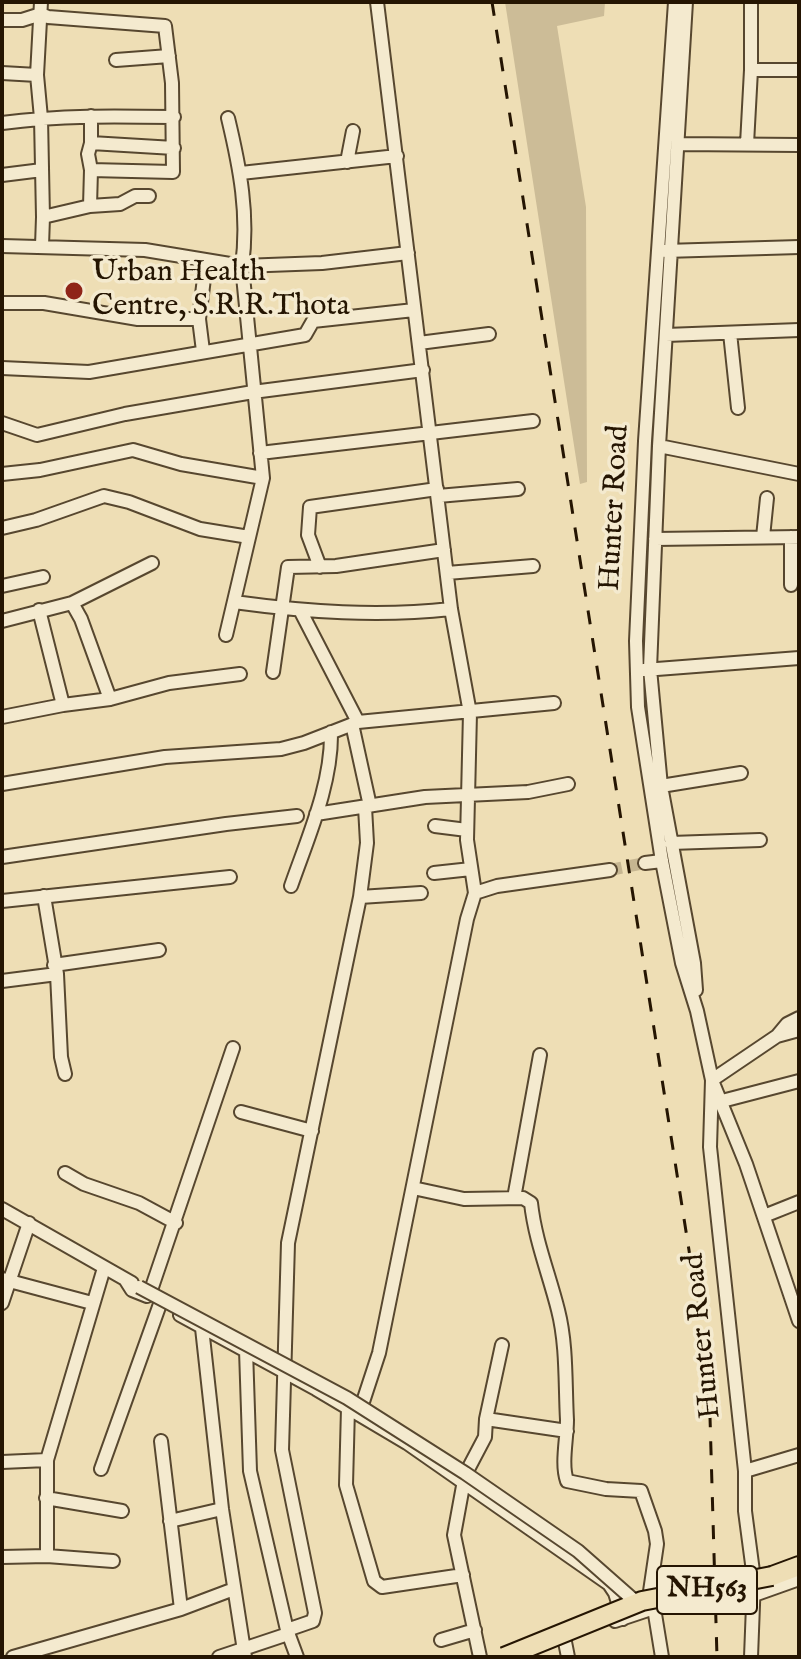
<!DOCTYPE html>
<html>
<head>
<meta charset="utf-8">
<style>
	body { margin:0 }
	#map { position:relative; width:801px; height:1659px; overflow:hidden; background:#eedeb5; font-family:"IM FELL English",serif }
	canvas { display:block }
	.frame { position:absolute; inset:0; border:4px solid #251502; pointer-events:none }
</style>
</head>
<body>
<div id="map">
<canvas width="801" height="1659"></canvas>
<div class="frame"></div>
</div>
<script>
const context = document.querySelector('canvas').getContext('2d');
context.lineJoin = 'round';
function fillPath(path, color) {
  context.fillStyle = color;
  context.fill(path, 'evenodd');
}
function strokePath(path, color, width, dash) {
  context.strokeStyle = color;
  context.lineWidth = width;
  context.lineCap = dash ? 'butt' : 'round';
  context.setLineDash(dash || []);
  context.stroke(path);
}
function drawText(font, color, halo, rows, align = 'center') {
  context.font = font + ' "IM FELL English",serif';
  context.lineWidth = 7;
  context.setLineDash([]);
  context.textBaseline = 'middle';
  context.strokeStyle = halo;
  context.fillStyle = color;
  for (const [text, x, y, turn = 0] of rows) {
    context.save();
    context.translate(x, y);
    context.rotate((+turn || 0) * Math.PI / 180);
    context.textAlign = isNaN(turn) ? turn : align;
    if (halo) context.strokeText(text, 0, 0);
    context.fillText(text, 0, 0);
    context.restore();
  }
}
fillPath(new Path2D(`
	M505,2H605L604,16L557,26L586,207L587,482L580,484Z`), '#ccbc97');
strokePath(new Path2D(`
	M610,870L645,863`), '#c6b691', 12, [12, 6]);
const minor = new Path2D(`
	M41,2L37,75L41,118L43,217L90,206L120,204L135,196H149
	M377,2L451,609L470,713L467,840L475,893
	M675,2L645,441L636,641L638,707L662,861L682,963L697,1011L712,1080L710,1147L745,1471V1511L754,1579L751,1657
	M686,2L659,446L650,669L661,786L694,963L696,990
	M751,2V70
	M2,20H22L41,14L48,17L165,26L172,83L173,172L91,170
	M116,60L169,56
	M2,73L37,75
	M2,123C60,115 116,116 174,117
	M91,143L174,148
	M678,144L799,145
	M747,144L751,70H799
	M347,162L353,131
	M241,173L397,156
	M2,175L42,170
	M90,206L91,170L88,154L91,143V116
	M2,246L145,250L242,266L322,263L408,253
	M42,246L43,217
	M665,251L799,247
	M2,303H44L138,319H199L203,351
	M199,319L206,262
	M730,333L738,408
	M666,335L799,330
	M419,343L489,334
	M2,368L89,372L305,335L313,321L414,310
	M2,423L37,435L125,414L253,392L423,370
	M659,446L799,474
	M260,453L533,421
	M2,474L40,470L133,450L181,464L263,478
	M438,496L518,489
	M2,528L36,520L104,496L129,502L200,529L249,537
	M763,537L767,498
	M791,537V585
	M655,539L799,537
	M320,567L308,535L310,507L437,489
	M447,573L533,566
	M2,586L43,577
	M234,602C307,612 378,617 451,609
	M72,603L81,619L110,699
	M39,610L63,705
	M300,610L358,722
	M2,621L72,603L152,563
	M226,635L263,478L242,266C249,215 240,168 228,118
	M644,670L799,658
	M273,672L288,567L336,566L444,550
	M2,717L63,705L110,699L169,683L240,674
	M352,724L370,806
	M2,784L165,757L281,749L304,743L358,722L554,703
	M661,786L741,773
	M316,814L425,797L528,792L568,784
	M435,826L467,830
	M671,843L760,840
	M2,857L226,824L297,816
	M645,863L662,861
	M434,873L471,869
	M291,886C308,837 332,784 331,732
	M44,896L57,974L61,1057L65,1074
	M360,897L421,893
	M2,901L230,877
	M54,965L159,950
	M2,981L57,974
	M777,1036L799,1030
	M712,1080L777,1036L787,1024L799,1018
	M713,1083L746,1164L799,1321
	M722,1101L799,1081
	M241,1112L312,1131
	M65,1173L84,1184L139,1203L176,1223
	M413,1188L464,1199L523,1198L531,1203C535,1240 549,1274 558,1310C567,1345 565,1384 567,1420C567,1439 561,1464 567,1481L606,1489L641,1491L655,1531L657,1544L648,1605L654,1608L662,1657
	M514,1198L540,1055
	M2,1209L132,1283
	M764,1216L799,1202
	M2,1279L92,1303
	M125,1279L132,1290L147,1296
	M150,1293L233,1048
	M2,1303L29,1223
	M180,1315L316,1389L407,1443L609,1584L615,1593L623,1619
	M202,1328L222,1509L245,1657
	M246,1350L250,1471L287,1630L297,1657
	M348,1408L346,1485L374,1581L382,1587L463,1575
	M359,1414L379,1353L467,919L475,893L497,886L610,870
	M486,1419L567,1431
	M161,1441L181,1609
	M2,1462L47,1460
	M101,1469L160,1304
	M745,1471L799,1455
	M46,1498L122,1511
	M170,1521L222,1509
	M47,1556V1460L104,1268
	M2,1557L47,1556L113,1561
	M754,1595L799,1579
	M615,1621L654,1608
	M287,1630L313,1621L315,1613L282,1450L288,1243L360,897L367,843L365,807
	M564,1637L568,1657
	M441,1640L475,1630
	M13,1657L181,1609L234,1589
	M219,1657L288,1634
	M480,1657L454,1535L465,1475L485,1437L486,1419L502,1345`);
const highway = new Path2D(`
	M772,1576L799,1566`);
strokePath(minor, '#57472f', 16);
strokePath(highway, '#251502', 22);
strokePath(minor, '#f4eacf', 12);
strokePath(highway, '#eedeb5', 18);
strokePath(new Path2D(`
	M492,2L697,1301L710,1417L717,1657`), '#251502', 3, [14, 14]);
const minorBridge = new Path2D(`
	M139,1287L347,1398L465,1473L578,1551L637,1603`);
const highwayBridge = new Path2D(`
	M504,1657L642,1601L772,1576`);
strokePath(minorBridge, '#57472f', 16, []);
strokePath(highwayBridge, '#251502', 22, []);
strokePath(minorBridge, '#f4eacf', 12);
strokePath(highwayBridge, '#eedeb5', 18);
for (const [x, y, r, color] of [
	[74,291,10,"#8f2418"]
]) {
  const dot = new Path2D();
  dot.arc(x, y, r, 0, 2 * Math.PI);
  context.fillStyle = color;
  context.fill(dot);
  strokePath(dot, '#f4eacf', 3);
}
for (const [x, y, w] of [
	[707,1590,100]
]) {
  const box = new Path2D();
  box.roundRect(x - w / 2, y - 24, w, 48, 6);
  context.fillStyle = '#f4eacf';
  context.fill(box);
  strokePath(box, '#251502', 2);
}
drawText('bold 28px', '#251502', null, [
	["NH563",707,1590]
]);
drawText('30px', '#251502', '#f4eacf', [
	["Urban Health",92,274],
	["Centre, S.R.R.Thota",92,308]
], 'left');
drawText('30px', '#251502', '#f4eacf', [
	["Hunter Road",616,508,-87],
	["Hunter Road",704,1336,-96]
]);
</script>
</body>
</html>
